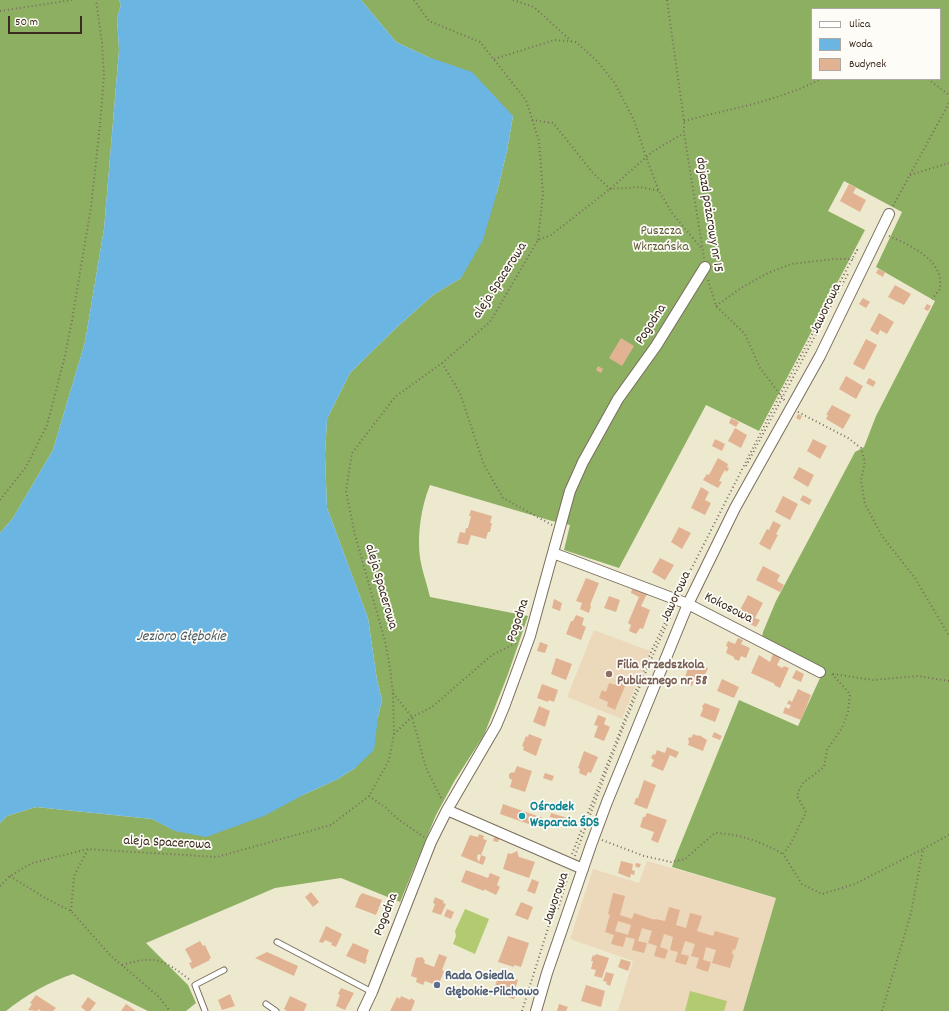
<!DOCTYPE html>
<html>
<head>
<meta charset="utf-8">
<style>
	body { margin:0 }
	#map { position:relative; width:949px; height:1011px; overflow:hidden; background:#ede9cf; font-family:Dekko,sans-serif }
	canvas { display:block }
	.legend { position:absolute; left:811px; top:8px; width:130px; height:72px; box-sizing:border-box; background:#fdfcf7; border:1px solid #afa8a0; margin:0; padding:5px 7px; list-style:none; font-size:12px; color:#3b2a1e }
	.legend li { display:flex; align-items:center; gap:8px; height:20px }
	.legend b { width:20px; border:1px solid #afa8a0 }
	.scale { position:absolute; left:8px; top:16px; width:74px; height:18px; box-sizing:border-box; border:2px solid #3b2a1e; border-top:0; padding-left:5px; font-size:12px; line-height:14px; white-space:nowrap; color:#3b2a1e; -webkit-text-stroke:3px #fdfcf7; paint-order:stroke }
</style>
</head>
<body>
<div id="map">
<canvas width="949" height="1011"></canvas>
<ul class="legend">
<li><b style="height:5px;background:#fff"></b>Ulica</li>
<li><b style="height:11px;background:#6bb5e3"></b>Woda</li>
<li><b style="height:11px;background:#e2b392"></b>Budynek</li>
</ul>
<div class="scale">50 m</div>
</div>
<script>
const context = document.querySelector('canvas').getContext('2d');
context.lineJoin = 'round';
function fillPath(path, color) {
  context.fillStyle = color;
  context.fill(path, 'evenodd');
}
function strokePath(path, color, width, dash) {
  context.strokeStyle = color;
  context.lineWidth = width;
  context.lineCap = dash ? 'butt' : 'round';
  context.setLineDash(dash || []);
  context.stroke(path);
}
function drawText(font, color, halo, rows, align = 'center') {
  context.font = font + ' Dekko,sans-serif';
  context.lineWidth = 3.5;
  context.setLineDash([]);
  context.textBaseline = 'middle';
  context.strokeStyle = halo;
  context.fillStyle = color;
  for (const [text, x, y, turn = 0] of rows) {
    context.save();
    context.translate(x, y);
    context.rotate((+turn || 0) * Math.PI / 180);
    context.textAlign = isNaN(turn) ? turn : align;
    if (halo) context.strokeText(text, 0, 0);
    context.fillText(text, 0, 0);
    context.restore();
  }
}
fillPath(new Path2D(`
	M594,630L650,651L622,719L567,697Z
	M647,861L776,898L743,1011H618L633,961L570,939L593,869L639,883Z`), '#ecd8ba');
fillPath(new Path2D(`
	M465,909L489,919L475,954L453,944L456,936L455,931Z
	M690,991L727,1001L724,1011H685Z`), '#b2cb70');
fillPath(new Path2D(`
	M0,0H119L121,5L117,18L119,50L104,229L85,342L53,450L13,518L0,533Z
	M361,0H949V1011H743L776,898L672,867L677,853L739,700L798,726L821,676L760,647L763,632L776,601L855,452L864,447L876,416L935,301L876,267L902,212L844,181L828,211L865,230L759,431L706,405L619,568L564,550L570,525L552,521L430,485C421,507 417,535 420,558C422,571 427,584 430,597L528,616L508,674L484,735L455,780L436,815L400,902L341,878L275,888L146,943L188,985L196,1003L186,1011H148L73,974C51,981 24,996 6,1011H0V823L7,816L36,807L152,819L176,831L303,795L338,779L355,768L378,717L382,700L377,680L368,618L327,508L325,455L327,419L350,373L396,328L433,295L461,278L497,192L507,151L513,116L428,57L396,42ZM812,9H940V79H812Z`), '#8daf62');
fillPath(new Path2D(`
	M119,0H361L396,42L428,57L472,72L513,116L507,151L497,192L483,240L461,278L433,295L396,328L350,373L327,419L325,455L327,508L368,618L377,680L382,700L378,717L374,750L355,768L338,779L303,795L264,816L206,837L175,831L152,819L36,807L7,816L0,823V533L13,518L53,450L85,342L104,229L119,50L117,18L121,5Z`), '#6bb5e3');
fillPath(new Path2D(`
	M849,184L856,188L853,193L866,200L860,212L840,201Z
	M878,269L885,272L883,277L876,273Z
	M895,285L911,294L904,305L888,297Z
	M863,298L870,302L866,308L859,304Z
	M927,304L931,306L928,311L924,309Z
	M879,313L894,322L887,334L880,330L878,335L870,330Z
	M621,338L634,346L622,366L609,358Z
	M866,339L877,345L864,370L853,364Z
	M598,366L603,369L601,373L596,370Z
	M846,376L863,386L856,399L839,389Z
	M869,378L876,382L873,387L866,383Z
	M832,405L851,415L843,429L826,419L828,415H826Z
	M798,414L802,416L800,420L796,418Z
	M731,418L739,422L736,427L729,423Z
	M735,428L747,435L741,448L728,441Z
	M715,439L725,444L722,451L712,446Z
	M813,439L827,446L820,459L807,451Z
	M718,458L728,464L727,467L729,468L727,472L725,470L722,475L719,481L722,482L718,488L703,480L707,474L709,475Z
	M799,467L814,475L808,487L793,478Z
	M701,487L709,492L705,500L711,503L705,515L691,508Z
	M803,495L812,500L809,505L800,500Z
	M783,496L798,504L790,520L775,512Z
	M471,510L492,516L490,523H492L490,532H488L486,539L471,535L468,545L457,543L460,532L465,533L466,528H468L471,516H469Z
	M773,521L781,525L776,534L778,535L770,550L759,544L767,529L769,530Z
	M679,527L691,533L682,549L671,542Z
	M660,558L674,565L665,580L653,573L652,572Z
	M763,566L780,575L777,581L784,585L780,592L756,580Z
	M586,578L599,583L590,605L591,606L589,613L580,609L582,603L576,601Z
	M632,589L647,594L641,606L650,610L643,629L640,628L636,634L629,631L631,625L628,623L639,597L631,593Z
	M748,595L763,603L755,618L760,620L756,627L746,622L750,615L740,610Z
	M609,596L620,600L616,612L604,608Z
	M554,599L562,603L560,611L552,608Z
	M576,615L584,618L582,625L586,627L581,640L566,634L571,621H573Z
	M738,638L743,640L741,644L750,648L746,658L741,656L739,661L734,659V657L726,653L728,647L726,646L728,641L735,644Z
	M540,642L548,645L545,653L537,651Z
	M773,654L781,657L777,665L782,668L784,666L789,668L780,688L774,685L775,684L751,673L759,655L770,662Z
	M556,658L572,664L566,680L551,674Z
	M692,661L708,668L701,683L694,680L692,686L683,683L689,665L690,666Z
	M796,670L804,674L801,682L792,678Z
	M620,676L628,679L615,710L607,706L608,702L599,698L602,690L606,692L609,683L617,685Z
	M722,679L739,687L734,698L717,691Z
	M542,684L558,690L554,702L549,700L548,702L537,698Z
	M798,689L811,695L801,720L783,713L785,707L789,709L791,705L787,704L789,700L792,702Z
	M705,703L720,709L715,722L700,716L703,709L702,706Z
	M539,706L550,711L545,727L533,722Z
	M598,715L606,718L604,724L610,727L604,741L594,737L598,726L594,725Z
	M714,732L722,736L720,740L712,737Z
	M529,734L542,739L536,756L523,750L524,747L522,746L526,736L528,737Z
	M693,734L698,736L699,735L707,740L703,751L688,745L689,742L688,738L692,737Z
	M667,747L679,752L676,758L670,755L663,771L651,766L654,760L651,758L653,754L655,755L657,750L665,753Z
	M584,751L598,757L591,773L588,772L586,776L579,773L580,769L578,768Z
	M517,766L532,771L525,792L510,787L512,780L509,778V774L512,772L514,773Z
	M545,773L554,776L552,781L543,778Z
	M644,780L656,785L647,809L634,804L636,798H638Z
	M503,804L543,818L540,828L500,814Z
	M551,813L574,820L572,826L552,820L553,818L550,817Z
	M647,813L667,820L658,843L651,840L654,832L640,827L643,817H645Z
	M479,834L484,836L483,839L487,840L481,855L478,854L477,858L479,862L481,855L486,857L483,865L461,856L470,835L478,837Z
	M495,835L500,837L498,842L493,841Z
	M517,851L519,857L535,862L529,878L503,869L508,853L511,854Z
	M621,861L633,864L632,870L635,871L634,875L631,874L630,878L618,873Z
	M636,863L641,864L639,868L635,866Z
	M466,870L488,878L490,873L500,877L497,885L500,887L496,895L484,889V891L461,882Z
	M532,879L539,882L535,894L527,891Z
	M311,892L319,902L313,907L305,897Z
	M362,893L382,900L376,915L355,907L359,897Z
	M613,893L625,896L620,915L632,919L634,913L655,920V919L665,921L669,907L680,910L676,925L686,928L690,913L702,916L697,931L713,936L715,931L739,938L735,950L733,949L732,954L734,955L730,968L712,963L716,950L706,947L703,960L711,962L708,972L696,968L699,958L691,956L695,944L685,941L681,954L689,956L686,965L675,962L678,952L670,950L673,937L664,934L660,947L668,950L665,959L654,956L657,946L648,943L652,931L642,928L638,941L647,943L644,953L632,950L635,939L626,937L623,947L611,944L614,935L605,932L610,915L608,914ZM618,921L631,925L628,935L615,931Z
	M435,897L444,901L443,903L446,904L441,915L432,912L435,904L433,903Z
	M521,902L533,907L528,920L515,915Z
	M447,909L454,912L451,919L444,916Z
	M326,926L342,934L336,947L331,945L332,943L325,940L323,943L319,942Z
	M508,936L529,943L521,967L514,965V967L498,962Z
	M200,941L203,946L205,945L211,958L209,959L210,960L192,969L189,963L192,962L185,949Z
	M353,943L369,950L366,959L367,960L365,964L346,956Z
	M267,952L298,966L294,976L255,958Z
	M439,954L447,957L442,970L444,971L438,986L425,981L423,985L416,982L417,978L411,976L416,958L422,957L425,961L424,963L434,967Z
	M596,954L609,958L602,978L594,976L596,970L591,969L593,961H591L593,955L595,956Z
	M621,959L631,962L628,971L618,967Z
	M606,972L614,974L610,986L606,984L607,982L603,981Z
	M502,975L518,980L514,992L516,993L514,999L502,995L504,989L495,986L498,978L501,979Z
	M586,985L605,991L601,1007L581,1001Z
	M341,988L354,993L345,1010L336,1006L340,995L338,994Z
	M230,994L235,1006L222,1010L218,1000Z
	M36,995L56,1008L53,1011H41L39,1009L37,1011L28,1010L32,1004L30,1003Z
	M290,996L307,1004L304,1011H287L284,1009Z
	M401,996L410,1000L411,998L415,1001L411,1011H390L397,997L400,999Z
	M88,997L96,1003L90,1011H86L81,1007Z
	M126,1004L136,1011H121Z
	M559,1004L568,1007L566,1011H557Z`), '#e2b392');
const service = new Path2D(`
	M277,942L372,992
	M266,1004L276,1011
	M205,1011L195,985L224,970`);
const minor = new Path2D(`
	M553,553L688,604L820,672
	M447,810L583,869
	M363,1011L372,992L431,842L447,810L496,726L504,707L530,636L570,491L583,462L618,399L656,346L705,267
	M536,1011L547,973L591,845L607,802L688,604L735,508L820,356L889,214`);
strokePath(service, '#796d5c', 7);
strokePath(minor, '#796d5c', 12);
strokePath(new Path2D(`
	M414,0L429,21L480,42L526,100L539,141L543,194L538,240
	M513,0L534,7L571,41
	M667,0L684,121V133L704,258
	M0,11L72,0
	M494,59L555,40L576,42L597,61L614,82L634,120L646,157L659,191L672,213L702,249
	M928,79L949,95
	M532,120L553,123L574,149L592,172L610,189L640,187L659,191
	M684,121C730,109 778,101 821,79
	M910,175L949,163
	M893,206L949,103
	M889,236C907,244 931,254 939,274C941,278 940,285 940,289L932,299
	M708,280L716,306L745,334L760,368L785,401
	M716,306L741,288L768,273L791,264L834,259H853
	M442,363L460,393L484,465L503,498L552,525
	M798,412L848,438L861,448L865,462L861,480L865,504L882,536L915,578L949,636
	M746,466L849,272
	M0,500L26,467L47,425L65,356L72,320L91,207L100,125L104,76L102,43L96,0
	M680,591L780,395L857,250L859,252
	M832,674L850,694L848,712L842,728L827,750L824,767L803,783L799,790L797,796L806,812L791,843L783,854L802,884L822,894L855,884L923,849
	M833,674L873,680L918,676L949,681
	M393,693L412,717L426,768L442,800
	M394,734L412,717L432,707L492,655L518,642
	M369,796L386,808L399,820L424,837
	M602,840L644,856L671,862L685,859L715,833C740,834 762,842 783,854
	M572,854L651,652L672,608
	M575,856C606,772 636,689 674,609
	M10,876L45,898L71,911L111,956L158,996L170,1011
	M0,886L10,876L32,863L88,849L217,857L331,825L369,796L389,760L394,734L393,693L390,668L385,641L355,535L346,491L352,453L395,397L442,363L490,322L538,240L551,235L610,189L652,152L684,133
	M558,909L569,873
	M71,911L74,876L88,849
	M122,965C156,955 163,959 190,980
	M522,1011L566,871
	M882,1011L911,913L923,849L949,835`), '#796d5c', 2, [1, 3]);
strokePath(service, '#fff', 5);
strokePath(minor, '#fff', 10);
for (const [x, y, r, color] of [
	[609,674,4,"#8d6e63"],
	[522,816,4,"#0f9aa8"],
	[437,985,4,"#5c6f8a"]
]) {
  const dot = new Path2D();
  dot.arc(x, y, r, 0, 2 * Math.PI);
  context.fillStyle = color;
  context.fill(dot);
  strokePath(dot, '#fdfcf7', 1.5);
}
drawText('14px', '#3b2a1e', '#fdfcf7', [
	["dojazd pożarowy nr 15",708,215,81],
	["aleja Spacerowa",501,281,-57],
	["Jaworowa",827,309,-64],
	["Pogodna",652,325,-57],
	["aleja Spacerowa",380,587,74],
	["Jaworowa",677,597,-65],
	["Kokosowa",728,609,27],
	["Pogodna",519,621,-72],
	["aleja Spacerowa",167,844,3],
	["Jaworowa",557,899,-71],
	["Pogodna",387,915,-69]
]);
drawText('14px', '#5f5a37', '#fdfcf7', [
	["Puszcza",661,232],
	["Wkrzańska",661,248]
]);
drawText('bold 14px', '#785e54', '#fdfcf7', [
	["Filia Przedszkola",617,666],
	["Publicznego nr 58",617,682]
], 'left');
drawText('bold 14px', '#0d838f', '#fdfcf7', [
	["Ośrodek",530,808],
	["Wsparcia ŚDS",530,824]
], 'left');
drawText('bold 14px', '#4e5e75', '#fdfcf7', [
	["Rada Osiedla",445,977],
	["Głębokie-Pilchowo",445,993]
], 'left');
drawText('italic 15px', '#4c5b63', '#fdfcf7', [
	["Jezioro Głębokie",181,638]
]);
</script>
</body>
</html>
